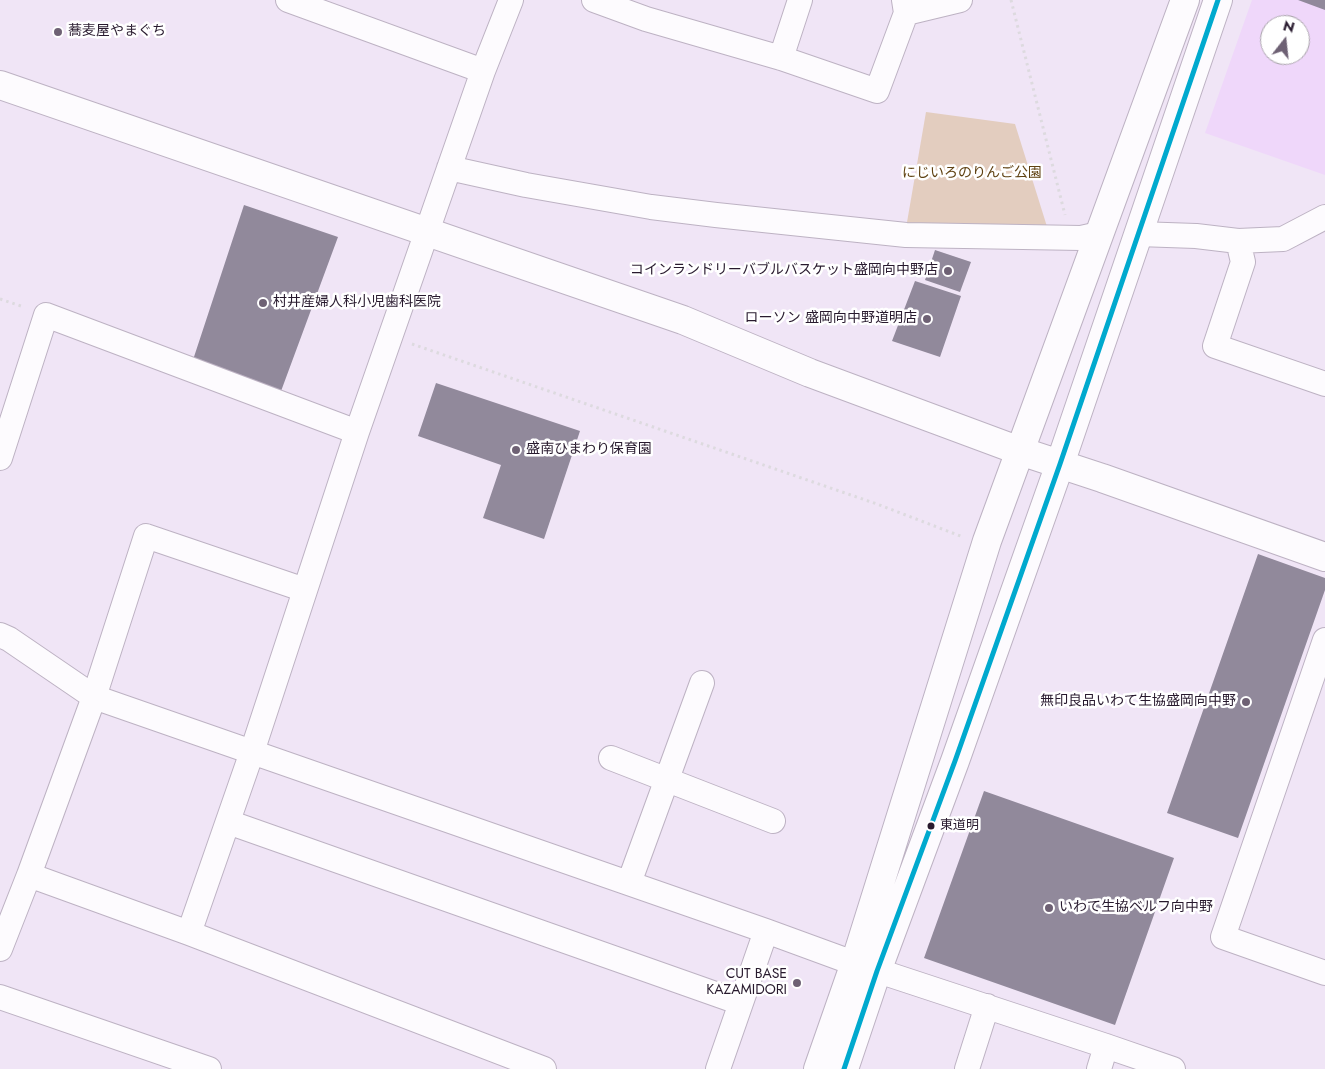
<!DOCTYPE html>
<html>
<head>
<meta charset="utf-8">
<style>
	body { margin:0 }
	#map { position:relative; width:1325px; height:1069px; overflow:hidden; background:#f0e5f6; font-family:Jost,sans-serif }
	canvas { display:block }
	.north { position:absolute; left:1260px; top:15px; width:50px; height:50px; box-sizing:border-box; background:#fff; border:1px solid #a9a3ab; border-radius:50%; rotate:16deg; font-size:14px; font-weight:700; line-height:20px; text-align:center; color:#281a2e }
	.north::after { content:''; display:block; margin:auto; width:18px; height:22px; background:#6e6174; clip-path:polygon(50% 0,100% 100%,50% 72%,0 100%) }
</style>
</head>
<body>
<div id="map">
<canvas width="1325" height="1069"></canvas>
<div class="north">N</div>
</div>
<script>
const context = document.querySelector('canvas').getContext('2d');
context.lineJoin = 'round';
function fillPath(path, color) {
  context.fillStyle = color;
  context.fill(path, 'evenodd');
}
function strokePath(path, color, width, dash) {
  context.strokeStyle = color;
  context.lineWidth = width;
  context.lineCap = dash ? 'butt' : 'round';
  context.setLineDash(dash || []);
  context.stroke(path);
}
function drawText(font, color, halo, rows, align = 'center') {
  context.font = font + ' Jost,"Noto Sans JP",sans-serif';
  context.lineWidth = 5;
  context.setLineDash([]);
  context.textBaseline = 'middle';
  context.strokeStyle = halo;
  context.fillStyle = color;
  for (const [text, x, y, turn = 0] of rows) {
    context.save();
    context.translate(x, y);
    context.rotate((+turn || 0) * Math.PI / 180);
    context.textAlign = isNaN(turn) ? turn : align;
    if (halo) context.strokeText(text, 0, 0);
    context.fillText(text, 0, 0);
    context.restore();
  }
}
fillPath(new Path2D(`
	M1252,0H1325V175L1205,133ZM1270,25H1300V55H1270Z`), '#efd7fa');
fillPath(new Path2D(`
	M926,112L1015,124L1049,233L906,228Z`), '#e3cdbf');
fillPath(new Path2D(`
	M1298,0H1325V10Z
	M244,205L338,237L277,402L190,369Z
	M935,250L971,262L960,292L925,280Z
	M915,281L961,296L940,357L892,341Z
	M436,383L580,431L544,539L483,518L501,465L418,436Z
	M1258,554L1325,578V590L1238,838L1167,813Z
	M984,791L1174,858L1115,1025L924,958Z`), '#91899b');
const minor = new Path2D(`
	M594,0L646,19L781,58L877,91L906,13L904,0
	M906,13L960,0
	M781,58L800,0
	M483,71L511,0
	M449,168L526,185L651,207L716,215L906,235L1081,238L1099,234
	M1138,234L1196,236L1238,241L1283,239L1325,217
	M1238,241L1243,262L1215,346L1325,384
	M0,458L46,315L357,432
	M0,635L9,639L94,697L766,931L848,961L1106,1046L1173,1069
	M1325,640L1223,937L1325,973
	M611,758L773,821
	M228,822L741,1003
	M29,875L189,933L544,1069
	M629,883L702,683
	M189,933L252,752L357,432L483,71L288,0
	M0,949L29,875L94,697L146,536L305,590
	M0,997L209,1069
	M718,1069L766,931
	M967,1069L987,1006
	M1099,1069L1106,1046`);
const tertiary = new Path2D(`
	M0,85L683,320L810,373L1020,451L1102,478L1325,557
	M818,1069L855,963L987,541L1185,0
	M844,1069L877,971L955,761L1060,464L1218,0`);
strokePath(minor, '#bdb2c3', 26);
strokePath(tertiary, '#bdb2c3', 30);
strokePath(new Path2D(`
	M1011,0L1065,215
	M0,299L24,307
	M412,344L877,504L963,537`), '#dddadf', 3, [2.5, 4]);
strokePath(minor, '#fdfbfe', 24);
strokePath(tertiary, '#fdfbfe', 28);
strokePath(new Path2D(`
	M844,1069L877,971L955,761L1060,464L1218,0`), '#00a9ce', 5);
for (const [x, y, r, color] of [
	[58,32,5,"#6e6174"],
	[948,271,5,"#6e6174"],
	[263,303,5,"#6e6174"],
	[927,319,5,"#6e6174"],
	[516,450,5,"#6e6174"],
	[1246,702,5,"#6e6174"],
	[931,826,4.5,"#281a2e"],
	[1049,908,5,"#6e6174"],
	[797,983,5,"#6e6174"]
]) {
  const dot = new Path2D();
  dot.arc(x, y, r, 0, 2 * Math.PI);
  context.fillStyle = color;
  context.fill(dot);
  strokePath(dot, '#fff', 2);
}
drawText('13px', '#281a2e', '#fff', [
	["東道明",940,826]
], 'left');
drawText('14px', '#281a2e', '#fff', [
	["蕎麦屋やまぐち",68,32],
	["コインランドリーバブルバスケット盛岡向中野店",938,271,"right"],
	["村井産婦人科小児歯科医院",273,303],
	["ローソン 盛岡向中野道明店",917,319,"right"],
	["盛南ひまわり保育園",526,450],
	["無印良品いわて生協盛岡向中野",1236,702,"right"],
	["いわて生協ベルフ向中野",1059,908],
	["CUT BASE",787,975,"right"],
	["KAZAMIDORI",787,991,"right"]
], 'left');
drawText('14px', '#5f4111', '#fff', [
	["にじいろのりんご公園",972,174]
]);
</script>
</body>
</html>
